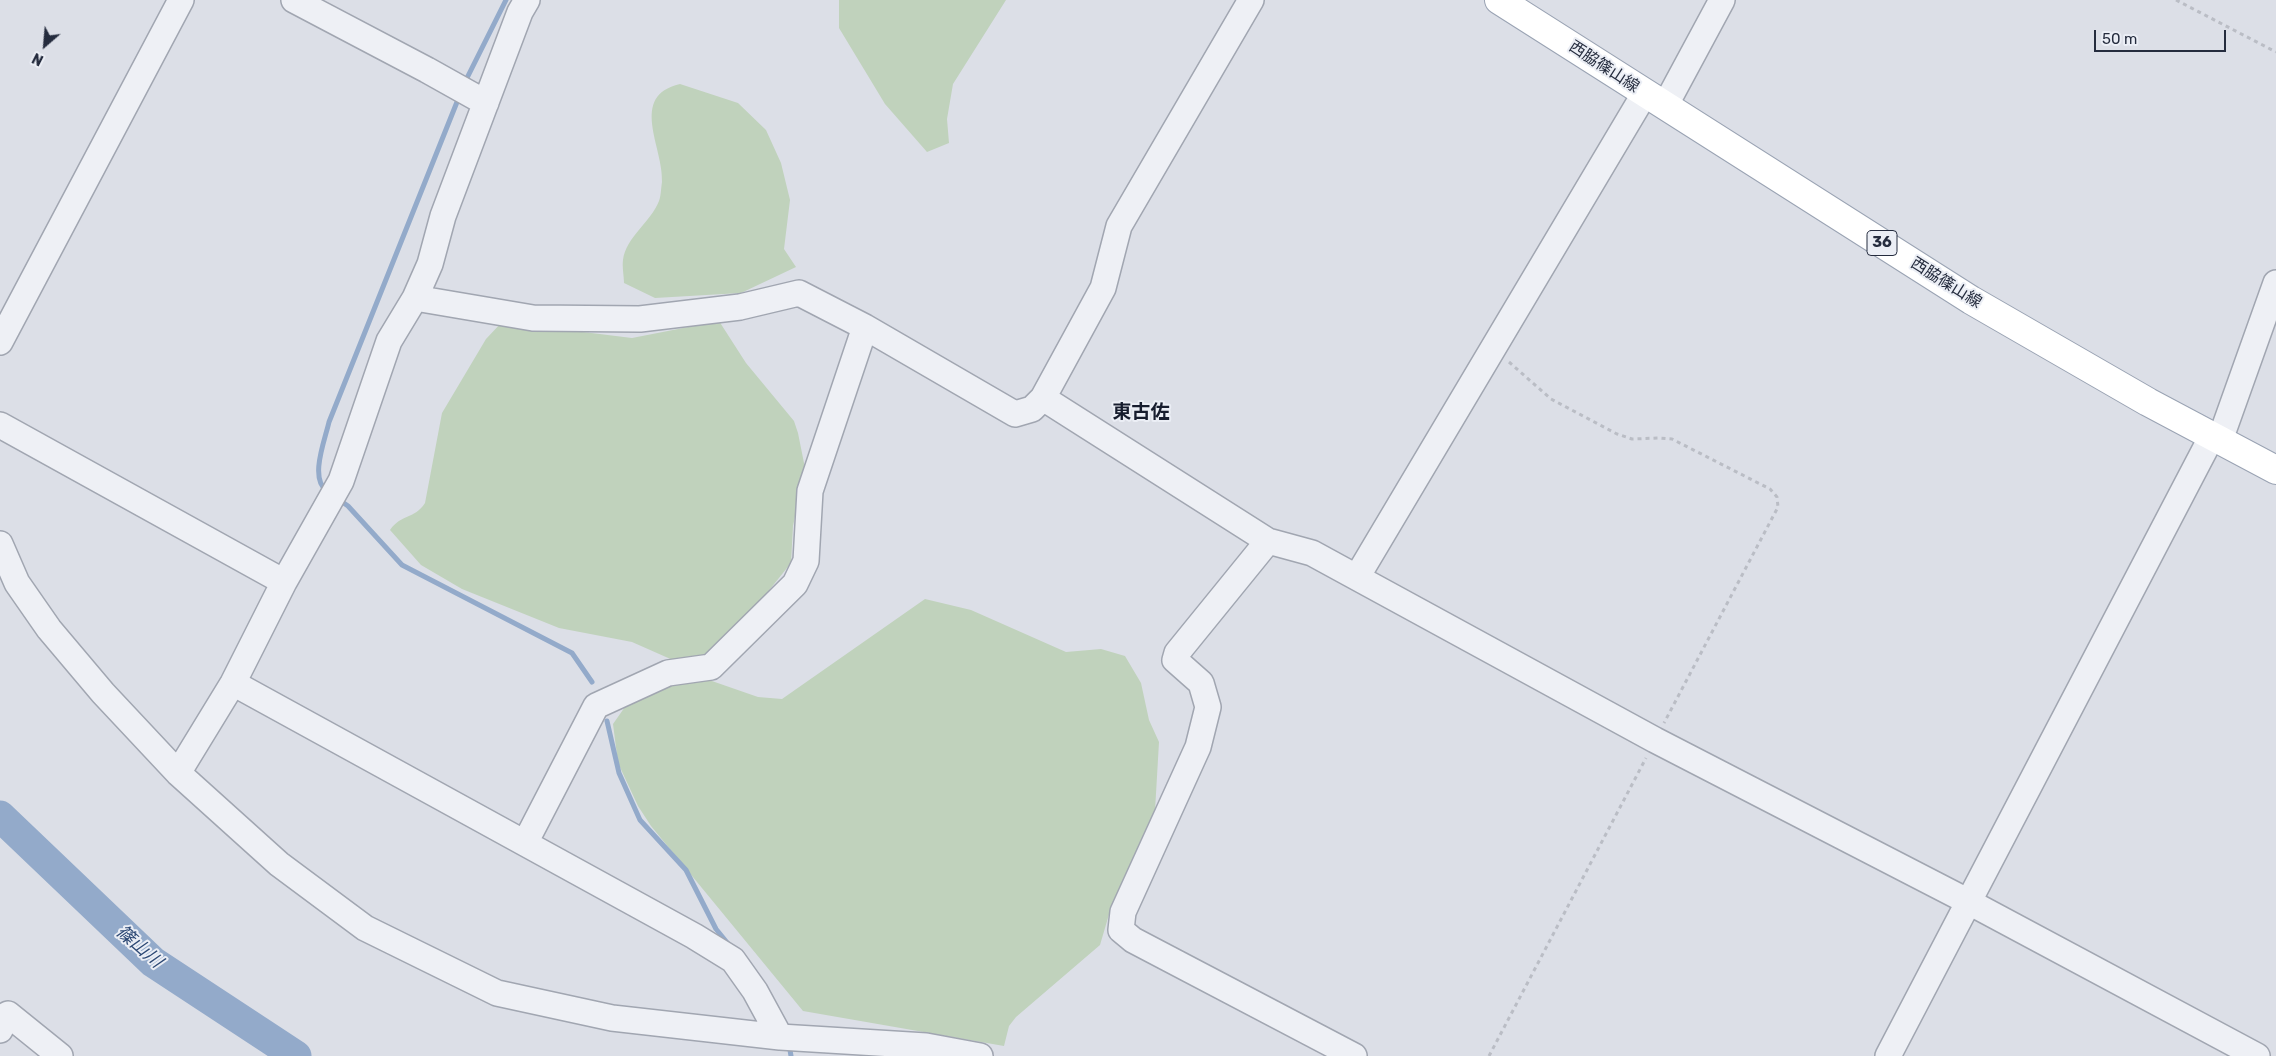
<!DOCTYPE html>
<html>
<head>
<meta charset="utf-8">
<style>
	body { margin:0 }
	#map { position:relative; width:2276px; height:1056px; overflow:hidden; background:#dcdfe7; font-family:Rubik,sans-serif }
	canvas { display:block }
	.north { position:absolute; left:20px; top:20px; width:50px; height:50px; -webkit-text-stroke:4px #ebeef5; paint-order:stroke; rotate:207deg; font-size:14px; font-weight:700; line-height:20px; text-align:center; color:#252c3e }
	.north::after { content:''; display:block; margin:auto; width:18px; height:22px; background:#252c3e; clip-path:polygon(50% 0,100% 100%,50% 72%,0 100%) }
	.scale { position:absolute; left:2094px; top:30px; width:132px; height:22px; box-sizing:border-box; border:2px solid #252c3e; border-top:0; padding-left:6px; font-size:15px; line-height:18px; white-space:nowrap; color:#252c3e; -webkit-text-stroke:4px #ebeef5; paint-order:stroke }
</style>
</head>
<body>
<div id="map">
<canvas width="2276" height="1056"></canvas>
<div class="north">N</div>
<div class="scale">50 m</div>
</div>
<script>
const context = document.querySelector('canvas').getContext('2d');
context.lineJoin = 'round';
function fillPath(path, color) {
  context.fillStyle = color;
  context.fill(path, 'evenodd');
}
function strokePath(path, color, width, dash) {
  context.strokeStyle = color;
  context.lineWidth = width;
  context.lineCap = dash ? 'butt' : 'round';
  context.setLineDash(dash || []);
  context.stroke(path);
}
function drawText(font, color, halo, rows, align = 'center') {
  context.font = font + ' Rubik,"Noto Sans JP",sans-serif';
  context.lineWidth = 4;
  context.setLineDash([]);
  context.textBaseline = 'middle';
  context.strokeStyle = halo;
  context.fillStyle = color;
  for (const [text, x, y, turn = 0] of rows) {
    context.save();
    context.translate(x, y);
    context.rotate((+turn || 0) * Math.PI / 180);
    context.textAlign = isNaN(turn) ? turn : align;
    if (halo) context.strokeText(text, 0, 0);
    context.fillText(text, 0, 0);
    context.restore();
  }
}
fillPath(new Path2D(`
	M839,0H1006L953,84L947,119L949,143L927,152L885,104L839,28Z
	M680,84L738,103L766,130L781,163L790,200L784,249L796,267L741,293L655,298L624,283C624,276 622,267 623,260C626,237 651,222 659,201C661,196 661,188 662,182C664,148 628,96 680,84Z
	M719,321L746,363L794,421L798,433L805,468L793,526L791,563L738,629L698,659L675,661L632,642L559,628L462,589L421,565L390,530C402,513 414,520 425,503L442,413L486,339L502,322L632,338Z
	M925,599L971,610L1066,652L1101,649L1125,656L1141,683L1149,720L1159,742L1154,828L1110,911L1100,945L1016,1017L1009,1026L1004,1046L803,1011L651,826L638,806L618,763L613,724L634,694L696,681L709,680L758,697L782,699Z`), '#c0d2bc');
strokePath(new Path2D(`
	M465,82L506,0
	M327,491C309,479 325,440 329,422L459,97
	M338,499L348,506L402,565L572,653L592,682
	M607,721L619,773L640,820L686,870L716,929L729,945
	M789,1044L791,1056`), '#93aaca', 5);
strokePath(new Path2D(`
	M0,816L153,962L296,1056`), '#93aaca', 31);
const minor = new Path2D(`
	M294,0L427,70L486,103
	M1665,106L1722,0
	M415,298L533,318L640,319L740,307L799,293L865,327L1015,414L1032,409L1043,398L1103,288L1119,226L1251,0
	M0,342L181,0
	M1043,398L1268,541L1312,553L1655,740L1969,902L2257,1056
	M0,425L284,582
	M2220,440L2276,283
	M1268,541L1177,653L1175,660L1201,683L1208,707L1198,747L1123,912L1121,930L1133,940L1354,1056
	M0,544L17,583L49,629L103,693L178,773L279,864L365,928L497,993L612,1018L780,1037L926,1046L980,1056
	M1357,577L1645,93
	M233,683L694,936L733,960L755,991L780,1037
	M178,773L233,683L284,582L341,481L389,341L415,298L430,264L443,216L520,12L527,0
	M525,843L596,706L668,673L711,667L795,584L806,561L810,491L865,327
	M0,1030L8,1014L60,1056
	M1888,1056L2212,436`);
const major = new Path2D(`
	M1499,0L1971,300L2148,402L2276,470`);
strokePath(minor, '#a1a6b1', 28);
strokePath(major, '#9aa3b3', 30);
strokePath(new Path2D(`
	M2176,0L2276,52
	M1509,362L1551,399L1617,434L1632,439L1659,438L1672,439L1770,489L1777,497L1778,507L1664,723
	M1489,1056L1646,758`), '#babdc5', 3, [4, 4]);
strokePath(minor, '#eef0f5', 25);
strokePath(major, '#fff', 28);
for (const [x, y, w] of [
	[1882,243,30]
]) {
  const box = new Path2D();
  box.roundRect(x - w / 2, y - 12.5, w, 25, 4);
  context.fillStyle = '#ebeef5';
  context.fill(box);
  strokePath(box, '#252c3e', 1);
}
drawText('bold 15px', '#252c3e', null, [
	["36",1882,243]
]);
drawText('16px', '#252c3e', '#ebeef5', [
	["西脇篠山線",1604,67,33],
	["西脇篠山線",1946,283,32]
]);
drawText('italic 18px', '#2c4874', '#ebeef5', [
	["篠山川",139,947,41]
]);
drawText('bold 19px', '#171d2e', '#ebeef5', [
	["東古佐",1141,413]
]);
</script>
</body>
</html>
